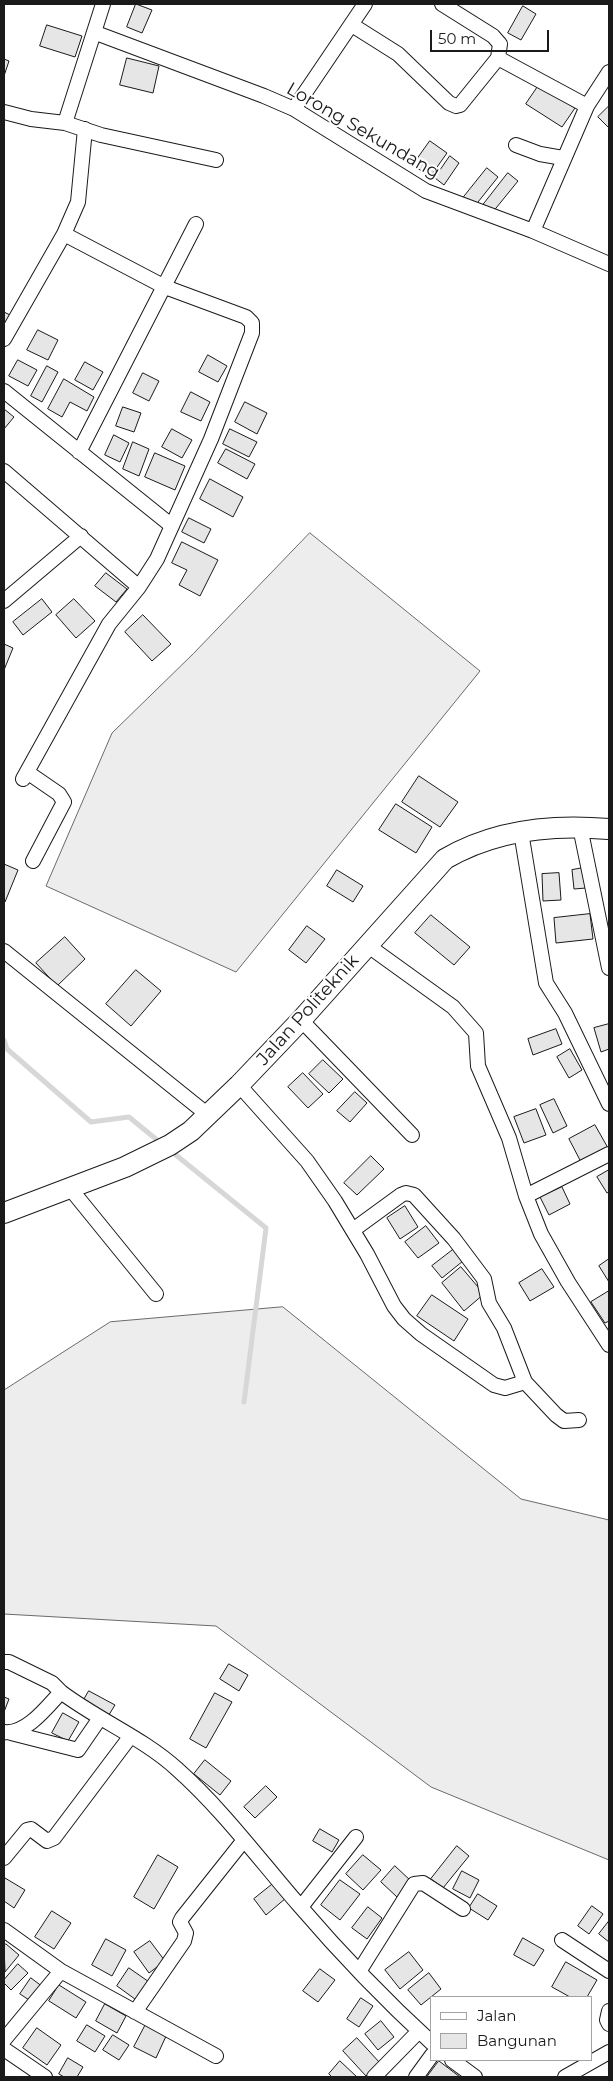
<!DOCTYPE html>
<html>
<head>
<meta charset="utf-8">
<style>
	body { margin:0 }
	#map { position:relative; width:613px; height:2081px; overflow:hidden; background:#fff; font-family:Montserrat,sans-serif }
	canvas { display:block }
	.frame { position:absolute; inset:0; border:5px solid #1a1a1a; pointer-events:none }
	.legend { position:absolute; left:430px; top:1996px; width:162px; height:65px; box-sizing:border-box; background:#fff; border:1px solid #a3a3a3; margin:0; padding:6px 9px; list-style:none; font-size:15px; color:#1a1a1a }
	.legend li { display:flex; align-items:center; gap:10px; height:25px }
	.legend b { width:25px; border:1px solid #a3a3a3 }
	.scale { position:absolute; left:430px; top:30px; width:119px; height:22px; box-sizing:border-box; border:2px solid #1a1a1a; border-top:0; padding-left:6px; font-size:15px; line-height:18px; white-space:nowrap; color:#1a1a1a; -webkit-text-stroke:4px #fff; paint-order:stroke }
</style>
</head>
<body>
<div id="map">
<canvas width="613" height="2081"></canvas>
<div class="frame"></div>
<ul class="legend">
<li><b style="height:6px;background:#fff"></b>Jalan</li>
<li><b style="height:14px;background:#e6e6e6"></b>Bangunan</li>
</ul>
<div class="scale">50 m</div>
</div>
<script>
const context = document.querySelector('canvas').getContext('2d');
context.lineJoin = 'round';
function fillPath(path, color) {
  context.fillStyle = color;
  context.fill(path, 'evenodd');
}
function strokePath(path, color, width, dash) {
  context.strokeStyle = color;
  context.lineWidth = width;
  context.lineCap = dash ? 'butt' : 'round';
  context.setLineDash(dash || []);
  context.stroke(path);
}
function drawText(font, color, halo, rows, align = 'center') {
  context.font = font + ' Montserrat,sans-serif';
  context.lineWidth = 4;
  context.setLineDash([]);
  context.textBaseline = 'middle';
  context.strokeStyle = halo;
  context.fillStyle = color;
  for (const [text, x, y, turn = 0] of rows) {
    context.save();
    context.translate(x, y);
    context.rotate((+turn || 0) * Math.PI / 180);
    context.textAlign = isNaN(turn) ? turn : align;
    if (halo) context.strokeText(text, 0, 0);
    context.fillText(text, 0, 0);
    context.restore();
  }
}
const built = new Path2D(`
	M310,533L480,671L236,972L46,886L112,733L193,654Z
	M283,1307L521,1499L609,1520V1860L431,1787L216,1626L4,1614V1390L110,1322Z`);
fillPath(built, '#ededed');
strokePath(built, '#6a6a6a', 1);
strokePath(new Path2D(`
	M4,1040L7,1049L91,1122L129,1117L162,1144
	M171,1151L266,1228L244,1402`), '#d7d7d7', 5);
const building = new Path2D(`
	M136,4L152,10L142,33L127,27Z
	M523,6L536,14L521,40L508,33Z
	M47,25L82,36L75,57L40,46Z
	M127,58L159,66L153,93L120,85Z
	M4,59L9,61L4,76Z
	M539,85L575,108L562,127L526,104Z
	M609,106V128L598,117Z
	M430,141L447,153L430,177L413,165Z
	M450,156L459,163L444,185L435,178Z
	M487,168L498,177L474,207L463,198Z
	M508,173L518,181L492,213L483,205Z
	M4,312L10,315L4,327Z
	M38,330L58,340L48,360L27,350Z
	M208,355L227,366L218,382L199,372Z
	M18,360L37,370L28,386L9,376Z
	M85,362L103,372L93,390L75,380Z
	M47,366L58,372L42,402L31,396Z
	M143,373L159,381L149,401L133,393Z
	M64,379L94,397L87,411L70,402L62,417L48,409Z
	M191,392L210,402L201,421L181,412Z
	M245,402L267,413L257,434L235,422Z
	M123,407L141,413L134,432L116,426Z
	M4,409L14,417L4,429Z
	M172,429L192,440L182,458L162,447Z
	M230,429L257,442L249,457L223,444Z
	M114,435L129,443L120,462L105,455Z
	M133,442L149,449L139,476L123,469Z
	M226,449L255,464L247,479L218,463Z
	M155,453L185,466L175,490L145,477Z
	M210,479L243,497L233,517L200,499Z
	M189,518L211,529L204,543L182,532Z
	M182,542L218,560L200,596L179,585L187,570L172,563Z
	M106,573L127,589L116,602L95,586Z
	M42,599L52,612L23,635L13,622Z
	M74,599L95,621L76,638L56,615Z
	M143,615L171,644L152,661L125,632Z
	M4,644L13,648L4,670Z
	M419,776L458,802L440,827L402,802Z
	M396,804L432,827L416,853L379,830Z
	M4,864L18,870L5,902H4Z
	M583,868L586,888L574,889L572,870Z
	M337,870L363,886L353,902L327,886Z
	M559,873L561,900L543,901L542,874Z
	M590,914L593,939L556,943L554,918Z
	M431,915L470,947L454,965L415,933Z
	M307,926L325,939L306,963L289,950Z
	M65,937L85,959L57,986L36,963Z
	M136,970L161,991L131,1026L106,1004Z
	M609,1024V1049L601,1052L594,1028Z
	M556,1029L562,1044L533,1055L528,1039Z
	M570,1049L582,1070L569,1078L557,1057Z
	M323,1060L343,1079L329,1093L309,1074Z
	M303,1073L323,1094L308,1108L288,1087Z
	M355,1092L367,1103L350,1122L337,1111Z
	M554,1099L567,1126L553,1133L540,1105Z
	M536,1109L546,1135L524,1143L514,1117Z
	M595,1125L608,1148L581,1162L569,1139Z
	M371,1156L384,1169L357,1195L344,1183Z
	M609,1170V1192L607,1193L597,1177Z
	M562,1187L570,1204L549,1215L540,1197Z
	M405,1206L418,1227L400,1239L387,1218Z
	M426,1226L439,1243L418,1258L405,1242Z
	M454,1249L463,1261L442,1278L432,1266Z
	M609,1259V1282L599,1266Z
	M461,1267L484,1294L464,1311L442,1283Z
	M542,1269L554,1287L530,1301L519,1283Z
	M609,1291V1321L605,1323L591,1302Z
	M432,1295L468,1319L454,1341L417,1316Z
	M229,1664L248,1675L239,1691L220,1679Z
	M89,1691L115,1705L107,1718L82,1703Z
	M215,1693L232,1702L206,1748L190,1739Z
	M4,1697L9,1699L4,1712Z
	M63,1713L79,1722L68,1741L52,1733Z
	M205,1760L231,1781L220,1795L194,1774Z
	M266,1786L277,1797L255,1818L244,1807Z
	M320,1829L339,1840L332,1852L313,1841Z
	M457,1846L469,1856L443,1888L431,1879Z
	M158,1855L178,1867L154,1909L134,1897Z
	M363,1855L381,1870L363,1890L346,1874Z
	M395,1866L411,1881L397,1897L381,1882Z
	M462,1871L479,1880L470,1898L453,1889Z
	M5,1878L25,1890L14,1908L4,1901Z
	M340,1880L360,1894L340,1920L321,1905Z
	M274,1883L286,1898L266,1915L254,1899Z
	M478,1894L497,1906L488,1920L469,1908Z
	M592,1906L603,1914L589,1934L578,1926Z
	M368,1907L382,1918L367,1939L352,1928Z
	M52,1911L71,1923L54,1949L35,1937Z
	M609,1921V1942L599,1934Z
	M523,1938L544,1950L534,1966L514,1955Z
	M106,1939L126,1950L112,1976L92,1965Z
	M150,1941L165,1961L149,1973L134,1952Z
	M6,1944L19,1955L5,1972L4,1946Z
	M409,1952L423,1970L400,1989L385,1970Z
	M566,1962L597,1980L587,1997H570L552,1987Z
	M18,1964L28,1973L11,1990L4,1983V1980Z
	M129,1968L152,1984L139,2002L117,1986Z
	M320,1969L335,1980L318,2002L303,1991Z
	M429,1973L441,1989L421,2005L408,1990Z
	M31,1978L43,1987L32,2002L20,1994Z
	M59,1985L86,2002L76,2018L49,2001Z
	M361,1998L373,2006L359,2027L347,2019Z
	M105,2004L126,2016L117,2033L96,2021Z
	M381,2021L394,2037L378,2050L365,2034Z
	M146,2024L167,2034L156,2058L134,2047Z
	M87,2025L105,2036L95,2052L77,2041Z
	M37,2028L61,2045L47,2065L23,2048Z
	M113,2035L129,2045L119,2060L103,2050Z
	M357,2038L380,2063L366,2076L343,2051Z
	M68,2058L83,2067L77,2077H64L59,2074Z
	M340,2061L357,2077H332L329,2074Z
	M439,2061L460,2077H427Z`);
fillPath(building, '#e6e6e6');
strokePath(building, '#1a1a1a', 1);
const street = new Path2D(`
	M103,4L65,123L101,135L216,160
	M352,25L398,54L449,103L456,106L460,105L498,58L500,44L493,36L442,4
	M96,33L264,96L294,109L426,191L533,231L609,264
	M498,58L587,106
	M294,109L365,4
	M4,112L31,119L65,123
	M516,145L540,154L563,158
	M533,231L587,106L609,72
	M4,339L64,234L78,202L85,129
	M4,391L172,526
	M79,452L196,224
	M4,471L139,587
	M4,601L81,536
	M27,772L59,794L64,802L33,861
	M23,779L109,624L139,587L157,559L211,439L252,333V323L246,317L165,287L64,234
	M580,827L609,968
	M521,832L546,983L565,1013L609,1104
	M367,945L453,1007L476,1033L478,1066L509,1138L526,1196L541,1234L568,1282L609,1345
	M4,951L208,1115
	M301,1020L412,1135
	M239,1085L307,1161L335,1201L367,1254L394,1306L404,1319L421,1334L494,1385L505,1388L525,1382
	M69,1187L156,1294
	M526,1196L609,1154
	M353,1230L401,1195L406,1193L414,1195L454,1239L484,1279L489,1303L504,1328L525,1382L556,1415L564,1421L579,1420
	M4,1662H9L52,1683L61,1692
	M4,1732C26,1735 47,1707 61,1692C98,1720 143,1738 177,1769C222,1809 259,1859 298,1904C340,1953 385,2000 432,2043
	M11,1733L78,1750L100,1718
	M4,1858L27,1830L31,1829L47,1841L54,1838L130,1737
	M301,1907L356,1837
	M4,1930L61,1971L216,2056
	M562,1940L609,1971
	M360,1970L414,1884L423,1883L463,1909
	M609,2011L607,2020L609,2024
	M135,2012L184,1941L186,1933L180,1922L182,1918L244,1840
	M4,2040L61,1971
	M4,2049L45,2077
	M452,2060L475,2077
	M374,2077L419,2031
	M416,2077L432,2055
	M565,2077L609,2052`);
const secondary = new Path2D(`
	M4,1213L125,1167L170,1145L191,1131L239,1085L301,1020L445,859C494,830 553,824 609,829`);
strokePath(street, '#1a1a1a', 16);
strokePath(secondary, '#1a1a1a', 22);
strokePath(street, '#fff', 14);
strokePath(secondary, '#fff', 20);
drawText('18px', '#1a1a1a', '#fff', [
	["Lorong Sekundang",363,131,30],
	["Jalan Politeknik",308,1010,-48]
]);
</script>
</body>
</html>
